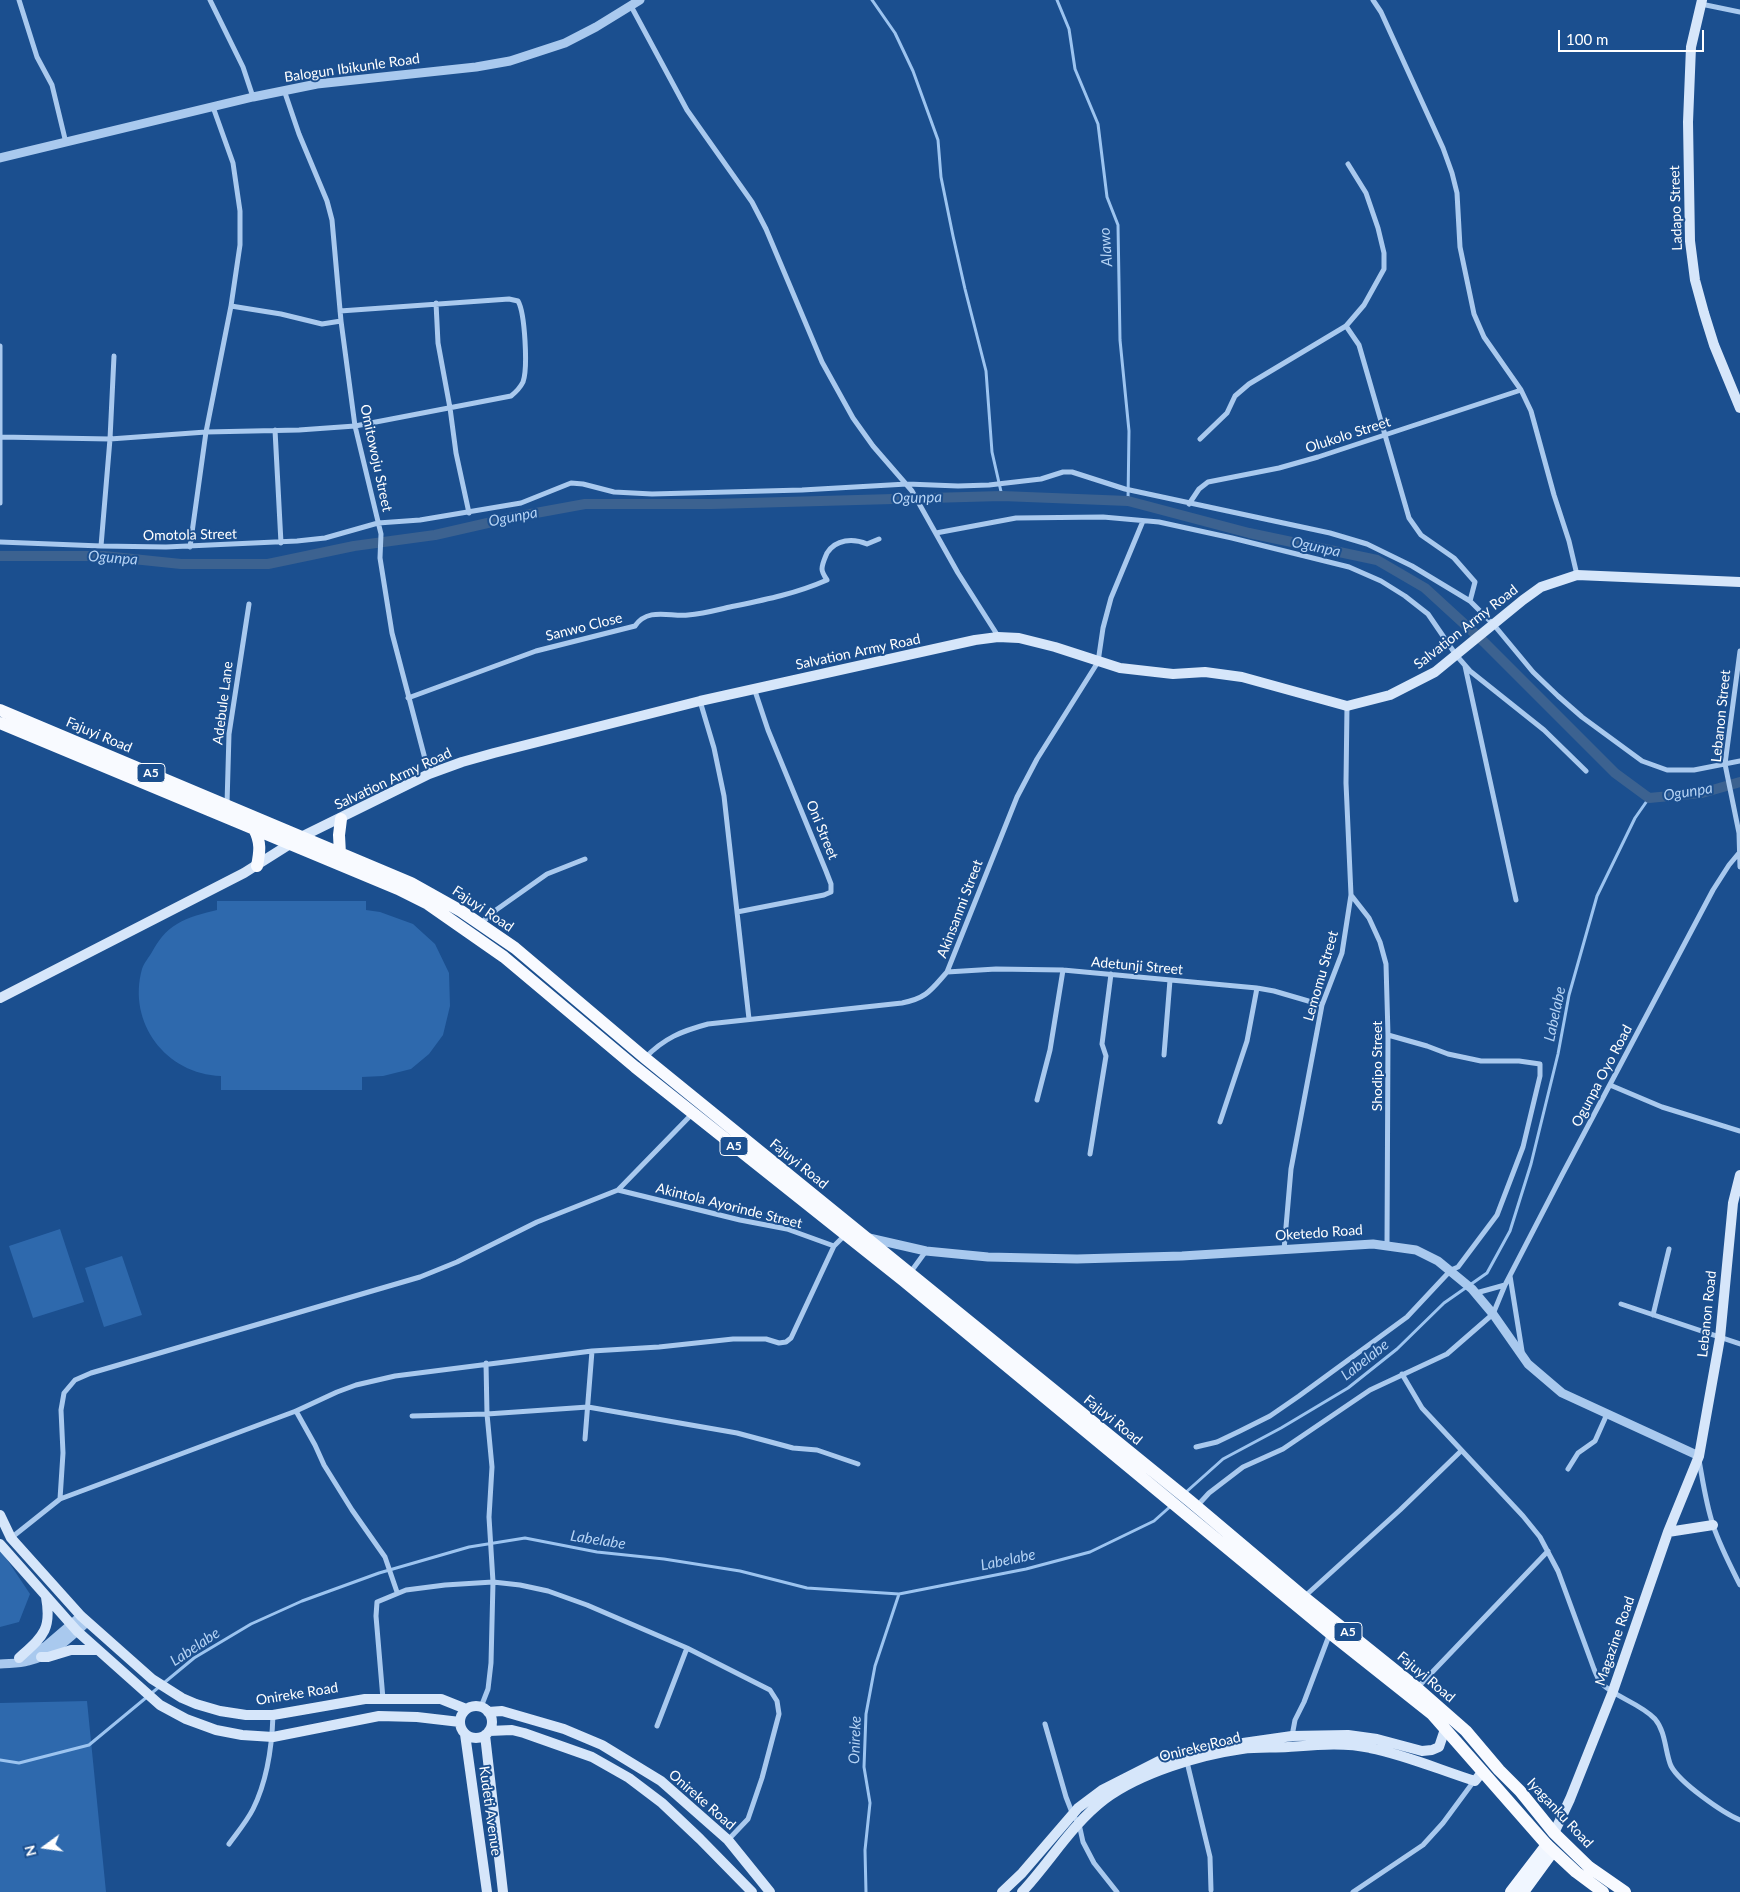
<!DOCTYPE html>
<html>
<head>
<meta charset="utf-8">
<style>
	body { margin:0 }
	#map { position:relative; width:1740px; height:1892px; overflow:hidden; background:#1b4f8f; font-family:Lato,sans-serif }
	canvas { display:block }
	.north { position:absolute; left:20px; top:1822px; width:50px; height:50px; -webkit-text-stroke:4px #1b4f8f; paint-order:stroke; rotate:256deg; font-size:14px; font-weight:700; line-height:20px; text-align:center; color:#fff }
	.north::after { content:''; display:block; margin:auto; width:18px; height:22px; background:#fff; clip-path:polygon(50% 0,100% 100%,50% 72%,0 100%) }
	.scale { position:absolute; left:1558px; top:30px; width:146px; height:22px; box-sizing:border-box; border:2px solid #fff; border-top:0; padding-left:6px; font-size:15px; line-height:18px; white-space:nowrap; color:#fff; -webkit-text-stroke:4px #1b4f8f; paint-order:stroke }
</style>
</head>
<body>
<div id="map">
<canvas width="1740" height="1892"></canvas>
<div class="north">N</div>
<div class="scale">100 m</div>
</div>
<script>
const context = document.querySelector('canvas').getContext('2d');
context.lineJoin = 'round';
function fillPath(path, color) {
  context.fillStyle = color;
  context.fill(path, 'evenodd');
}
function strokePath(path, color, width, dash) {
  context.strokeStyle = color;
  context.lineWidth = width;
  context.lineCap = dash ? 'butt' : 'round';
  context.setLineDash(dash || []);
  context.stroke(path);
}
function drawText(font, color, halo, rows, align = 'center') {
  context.font = font + ' Lato,sans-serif';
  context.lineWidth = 4;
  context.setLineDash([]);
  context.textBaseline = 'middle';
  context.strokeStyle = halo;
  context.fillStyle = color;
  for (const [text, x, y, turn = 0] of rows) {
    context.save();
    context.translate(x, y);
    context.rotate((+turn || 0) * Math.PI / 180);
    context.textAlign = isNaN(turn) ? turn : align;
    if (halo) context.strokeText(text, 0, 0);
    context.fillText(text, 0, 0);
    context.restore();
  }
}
fillPath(new Path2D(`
	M217,901H366V910L380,912L413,924L435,944L449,973L450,1006L443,1035L429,1054L411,1069L383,1076L362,1077V1090H221V1076C166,1074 127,1023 142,969C144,963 149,957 152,952C158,941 165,931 177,924C188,917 204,913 217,910Z
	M60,1229L84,1302L33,1318L9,1246Z
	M122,1256L142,1315L104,1327L85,1268Z
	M0,1549L30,1594L19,1622L0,1627Z
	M87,1701L106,1892H0V1703Z`), '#2e69ad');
strokePath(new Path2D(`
	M872,0L895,33L913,71L938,140L941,177L953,236L965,289L986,371L992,452L1002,496
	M1057,0L1069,29L1075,69L1098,124L1107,197L1118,225L1120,340L1129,431L1128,501
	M1185,1493L1223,1459L1281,1428L1348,1388L1397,1349L1444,1303L1487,1273L1510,1231L1531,1164L1558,1054L1569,995L1597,896L1635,818L1649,798
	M0,1760L19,1763L89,1745L194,1658L251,1624L302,1601L379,1573L469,1547L525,1538L597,1552L664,1559L740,1571L807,1588L899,1594L1026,1569L1090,1552L1154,1521L1172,1505
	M866,1892L865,1850L870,1803L864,1767L866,1714L875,1666L899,1594`), '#9cc4f0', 3);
strokePath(new Path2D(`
	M0,556H104L181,564H268L354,546L435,535L514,517L585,504H712L1002,496L1128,501L1249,533L1377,560L1425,588L1484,642L1615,773L1649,798L1702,793L1740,782`), '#3c6290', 10);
strokePath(new Path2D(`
	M19,0L37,57L52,85L66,143
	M210,0L243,67L253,97
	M1373,0L1381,12L1443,148L1452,173L1457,193L1460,247L1474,314L1484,337L1521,390L1531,411L1554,495L1569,541L1577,575
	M1701,4L1740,12
	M631,6L687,110L752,202L766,229L822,362L853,418L873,446L912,491L958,573L998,636
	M284,90L299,134L327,201L332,220L341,321L355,426L381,534L380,558L392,633L429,774
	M436,303L438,343L450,408L456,453L469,513
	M231,306L281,314L322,324L341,321
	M1346,326L1359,345L1409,518L1421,535L1454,558L1475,582L1470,601
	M0,346V503
	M275,430L281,543
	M0,437L110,439L206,432L299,430L355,426L511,396C516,392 520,388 523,382C528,368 525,313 518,301L509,299L340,311
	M1200,439L1227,413L1235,396L1249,384L1346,326L1364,305L1384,269V253L1378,228L1366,193L1348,164
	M1189,504L1199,489L1208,482L1279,468L1318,457L1521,390
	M936,533L1016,518L1103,517L1159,522L1232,538L1349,567L1381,581L1405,596L1428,614L1456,655L1470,671L1544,730L1586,771
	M0,542L101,546L166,547L297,541L325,538L378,523L420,520L521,503L571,483L583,484L614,492L652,494L802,490L907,484L958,486L989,485L1041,479L1063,472H1072L1125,489L1330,533L1367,544L1412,566L1470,601L1494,625L1533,672L1558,696L1582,717L1642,761L1667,770H1694L1740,761
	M101,546L110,439L114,356
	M190,547L206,432L231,306L240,245V211L233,163L213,107
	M1740,651L1725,764L1739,833L1740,867
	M1465,666L1516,900
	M408,698L536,651L635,626C648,607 670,617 688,615C702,614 717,610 730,607C764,600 795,594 827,580C825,577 822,572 822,569C822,564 825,558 827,553C836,539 853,538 867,544L879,539
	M700,701L714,748L724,796L749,1019
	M227,804L229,734L249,604
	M1351,895L1369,918L1380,942L1386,964L1388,1035L1387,1245
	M737,912L824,895L831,892V884L826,871L768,730L754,688
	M480,924L496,910L547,874L585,859
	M947,972L996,969L1063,970L1257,988L1274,991L1322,1005
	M1164,1055L1170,980
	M645,1058C664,1038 682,1031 708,1024L902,1003C927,998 931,990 947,972L1017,797L1037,759L1098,662L1103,628L1111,598L1143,521
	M1610,1085L1662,1107L1740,1131
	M1037,1100L1050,1050L1063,970
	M1220,1122L1247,1041L1257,988
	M1090,1154L1106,1056L1102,1044L1111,974
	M618,1190L740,1220L787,1229L834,1246
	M1284,1250L1291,1169L1322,1005L1342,953L1351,895L1346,783L1347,706
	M910,1273L926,1251
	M1510,1276L1522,1351
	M1476,1293L1505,1285
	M1621,1304L1740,1344
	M1653,1315L1669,1249
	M1402,1374L1422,1408L1523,1516L1540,1537L1558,1571L1594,1669C1596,1674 1598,1679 1601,1683C1616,1698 1640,1703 1655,1719C1666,1732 1665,1752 1671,1766C1680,1783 1723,1813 1740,1820
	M296,1411L315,1445L324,1465L352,1510L385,1557L397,1592
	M412,1416L487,1414L588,1407L737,1433L793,1448L817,1450L858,1464
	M585,1439L592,1351
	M1196,1447L1217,1442L1240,1431L1270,1416L1299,1396L1407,1317L1451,1270L1458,1267L1497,1215L1523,1147L1540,1076V1064L1519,1061H1481L1448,1054L1427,1046L1388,1035
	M1699,1460C1703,1482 1706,1504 1713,1525C1720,1546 1730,1565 1740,1585
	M1568,1469L1578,1453L1595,1441L1607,1414
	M60,1499L63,1453L61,1410L64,1393L75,1380L91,1373L420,1277L457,1262L537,1222L618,1190L693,1113
	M1198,1505L1209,1493L1243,1467L1283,1449L1370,1390L1447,1354L1493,1314L1505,1285L1562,1175L1713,890L1729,865L1739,853
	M11,1538L60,1499L296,1411L337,1392L356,1385L395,1376L592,1351L659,1347L733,1339H766L779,1343L786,1342L791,1338L834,1246L845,1235
	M1304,1597L1400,1510L1461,1451
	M1418,1687L1548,1551
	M383,1699L376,1616L377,1602L406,1590L445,1585L493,1582L520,1585L548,1591L587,1605L687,1648L770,1690L777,1701L779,1714L762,1778L748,1819L728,1840
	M481,1707L488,1689L491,1663L493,1582L489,1517L492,1467L487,1414L486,1363
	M1045,1724L1066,1797L1073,1815L1079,1824L1083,1842L1094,1863L1117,1892
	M657,1726L687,1648
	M1292,1736L1295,1720L1304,1702L1330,1633
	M1187,1762L1210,1857L1211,1890
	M229,1844C237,1833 247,1821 253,1809C267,1781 272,1746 273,1715
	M1353,1892L1423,1845L1443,1823L1474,1781`), '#a9c9ee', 5);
strokePath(new Path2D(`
	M0,158L253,97L317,84L476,67L510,61L565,43L596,27L640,0
	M869,1238L926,1251L988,1257L1032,1258L1077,1259L1182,1256L1373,1244L1416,1250L1438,1261L1472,1289L1493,1314L1528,1364L1562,1393L1699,1456
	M22,1657L46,1646L81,1616
	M0,1664C9,1663 19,1664 28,1661C51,1656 70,1638 87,1622`), '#a9c9ee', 9);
strokePath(new Path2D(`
	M1702,0L1691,47L1688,122L1690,241L1695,280L1704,313L1714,345L1740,408
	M0,998L244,873L301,837L429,774L462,762L494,753L700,701L975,640L998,637L1019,638L1055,647L1120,668L1173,674L1205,672L1242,677L1347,706L1390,695L1435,672L1523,600L1541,587L1577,575L1740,582
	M0,1515L11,1538L81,1616L152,1679L182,1698L196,1704L220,1711L246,1715H273L365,1699H441L466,1709
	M1668,1532L1713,1525
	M0,1544L77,1631L160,1705L186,1719L216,1730L242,1735L273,1737L379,1716L417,1717L460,1722
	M41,1657H48L71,1650H97
	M19,1658C43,1636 52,1630 46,1597
	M460 1722a16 16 0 1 1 32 0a16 16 0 1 1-32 0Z
	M488,1712L502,1711L564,1729L602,1745L661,1781L728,1840L770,1892
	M489,1731L512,1730L524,1733L592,1757L629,1778L662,1803L700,1839L752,1892
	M465,1734L487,1892
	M485,1735L503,1892
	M1554,1833L1570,1799L1613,1691L1668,1532L1699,1456L1720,1338L1733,1203L1740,1175
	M1002,1892L1022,1873L1078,1808L1102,1790L1159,1761L1201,1749L1292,1736L1348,1735L1377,1739L1422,1751L1432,1750L1439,1747L1445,1729
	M1022,1892C1050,1862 1072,1824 1105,1799C1140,1773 1199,1755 1242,1749C1257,1747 1273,1748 1288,1747C1315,1745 1344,1742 1370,1748C1406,1755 1440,1770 1475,1781L1483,1771`), '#d6e6fa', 10);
strokePath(new Path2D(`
	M1511,1892L1547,1845
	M1523,1892L1550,1855`), '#f0f6ff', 12);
strokePath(new Path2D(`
	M0,710L411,883L461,911L515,948L645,1058L1190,1501L1304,1597L1417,1688L1466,1731L1499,1770L1520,1791L1554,1833L1589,1867L1625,1892
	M0,723L398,889L428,904L504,957L635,1067L904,1281L1330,1633L1432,1714L1547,1845L1576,1872L1603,1892
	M254,829C261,842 260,851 257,866
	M340,854L339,835L341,819`), '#f8faff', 12);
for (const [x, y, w] of [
	[151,773,28],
	[734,1146,28],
	[1348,1632,28]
]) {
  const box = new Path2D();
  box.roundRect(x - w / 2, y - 9.5, w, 19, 4);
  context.fillStyle = '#1b4f8f';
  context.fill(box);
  strokePath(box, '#fff', 1);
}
drawText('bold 12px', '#fff', null, [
	["A5",151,773],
	["A5",734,1146],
	["A5",1348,1632]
]);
drawText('14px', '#fff', '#1b4f8f', [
	["Balogun Ibikunle Road",352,68,-8],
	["Ladapo Street",1676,208,-92],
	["Olukolo Street",1348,435,-18],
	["Omitowoju Street",376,458,78],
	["Omotola Street",190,535,-1],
	["Sanwo Close",584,627,-14],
	["Salvation Army Road",1466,627,-38],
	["Salvation Army Road",858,652,-12],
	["Adebule Lane",223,703,-83],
	["Lebanon Street",1721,716,-84],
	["Fajuyi Road",99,735,23],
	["Salvation Army Road",393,779,-25],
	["Oni Street",822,830,68],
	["Fajuyi Road",483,909,34],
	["Akinsanmi Street",960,909,-69],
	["Adetunji Street",1137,966,5],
	["Lemomu Street",1321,976,-74],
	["Shodipo Street",1377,1066,-90],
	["Ogunpa Oyo Road",1602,1076,-62],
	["Fajuyi Road",799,1164,39],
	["Akintola Ayorinde Street",729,1206,14],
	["Oketedo Road",1319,1233,-4],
	["Lebanon Road",1707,1314,-84],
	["Fajuyi Road",1113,1420,39],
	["Magazine Road",1615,1641,-71],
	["Fajuyi Road",1426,1677,40],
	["Onireke Road",297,1694,-9],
	["Onireke Road",1200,1747,-14],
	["Onireke Road",702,1800,41],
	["Kudeti Avenue",490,1811,82],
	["Iyaganku Road",1560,1813,47]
]);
drawText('italic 15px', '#b5d3f5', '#1b4f8f', [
	["Alawo",1106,247,-94],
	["Ogunpa",917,498,-2],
	["Ogunpa",513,517,-11],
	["Ogunpa",1316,547,12],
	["Ogunpa",113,558,4],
	["Ogunpa",1688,792,-9],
	["Labelabe",1555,1014,-78],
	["Labelabe",1365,1360,-38],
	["Labelabe",598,1540,9],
	["Labelabe",1008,1560,-12],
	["Labelabe",195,1647,-34],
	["Onireke",855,1740,-88]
]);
</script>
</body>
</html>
